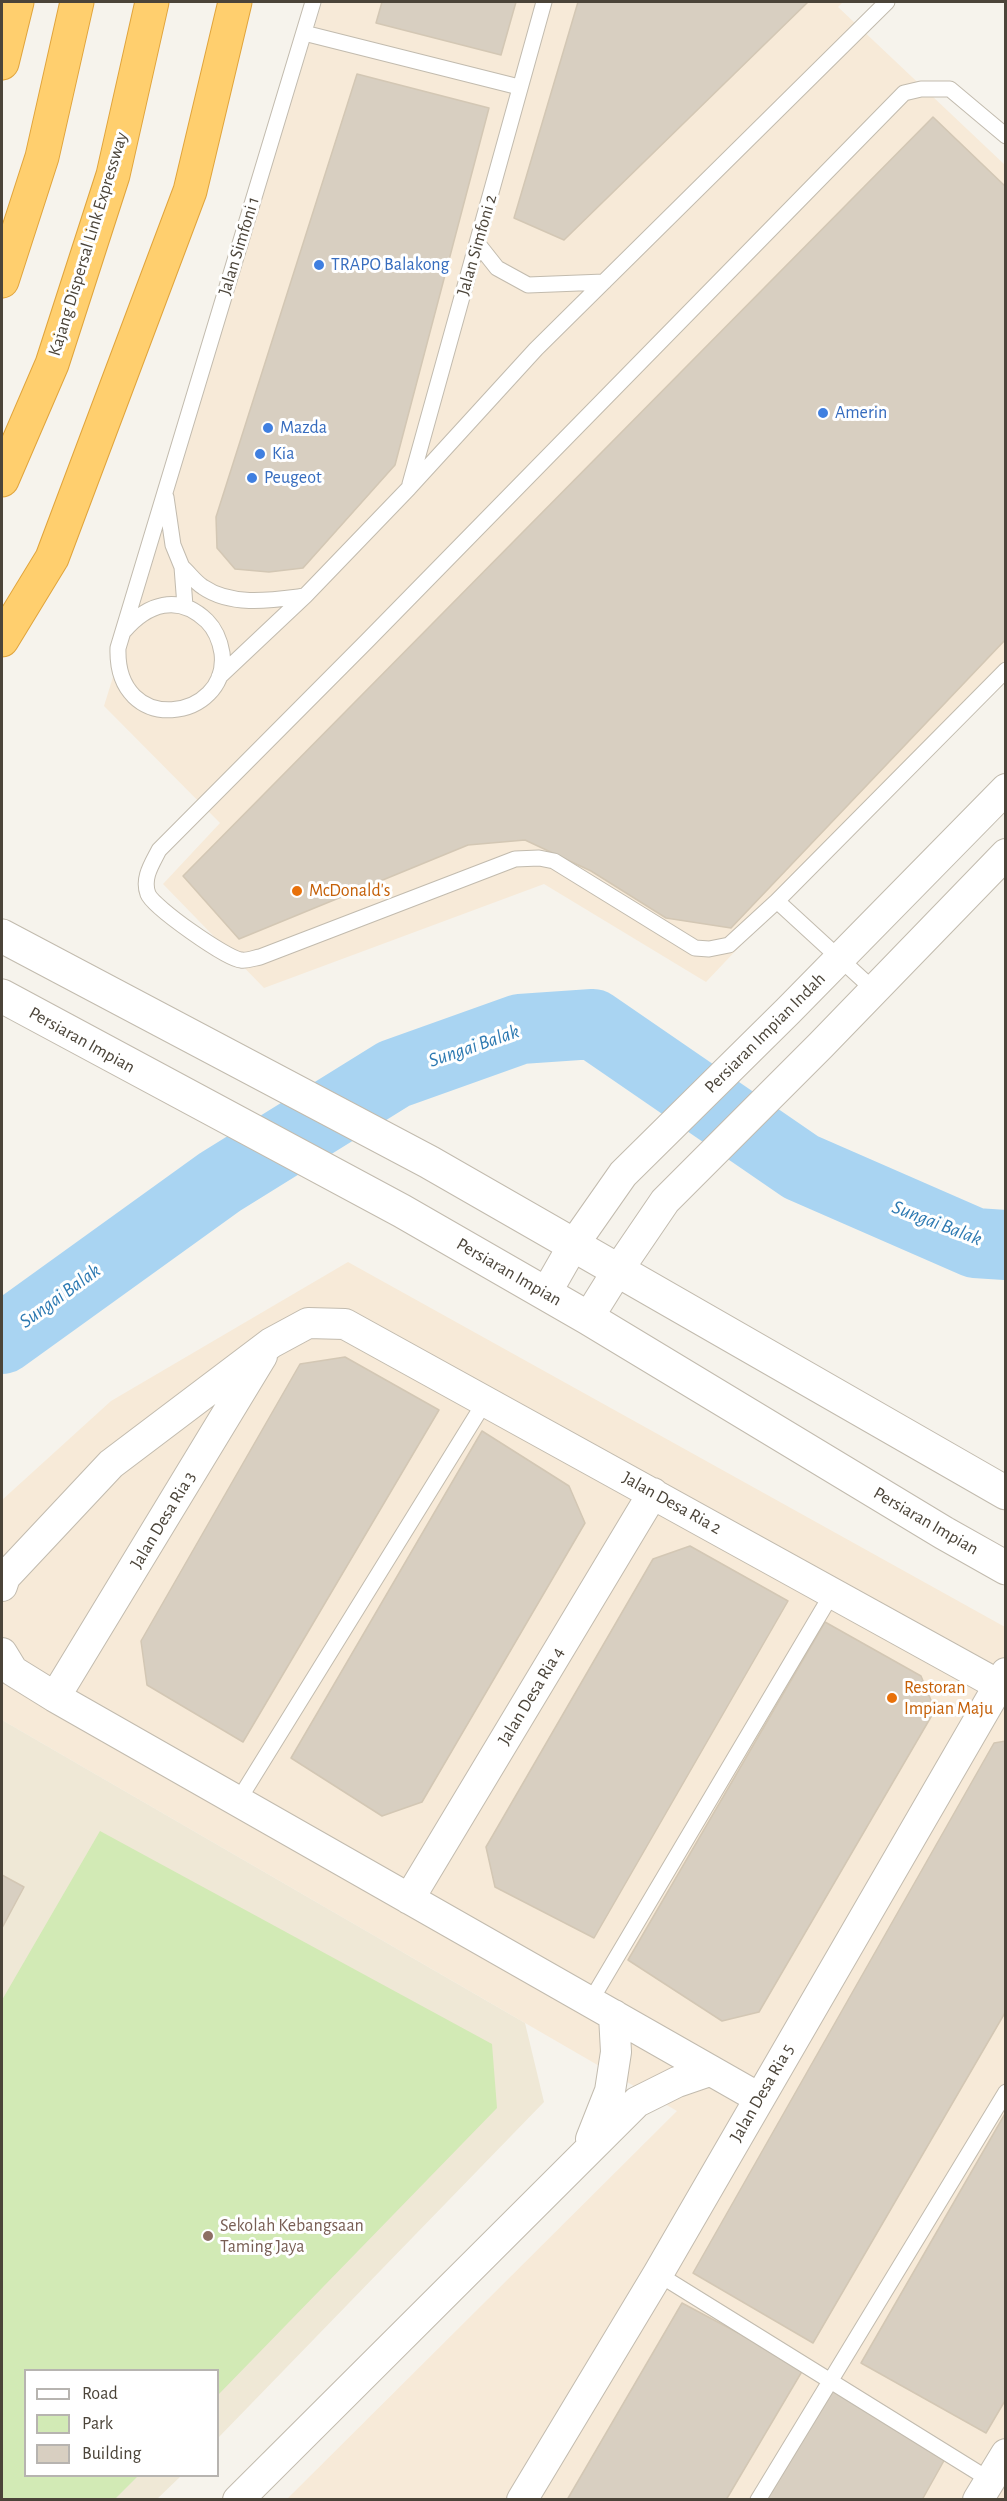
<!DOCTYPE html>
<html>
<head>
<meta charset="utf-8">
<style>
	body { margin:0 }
	#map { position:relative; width:1007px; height:2501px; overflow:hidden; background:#f6f3ec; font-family:"Alegreya Sans",sans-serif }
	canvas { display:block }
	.frame { position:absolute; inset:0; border:3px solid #4b4439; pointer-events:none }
	.legend { position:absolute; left:24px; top:2369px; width:195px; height:108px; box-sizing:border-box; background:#fff; border:2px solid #b7b4b0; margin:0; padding:8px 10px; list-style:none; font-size:18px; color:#4b4439 }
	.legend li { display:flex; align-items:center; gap:12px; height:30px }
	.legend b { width:30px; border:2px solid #b7b4b0 }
</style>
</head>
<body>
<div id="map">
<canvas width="1007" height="2501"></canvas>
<div class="frame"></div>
<ul class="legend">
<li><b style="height:8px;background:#fff"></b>Road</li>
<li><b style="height:16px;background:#d2eab5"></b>Park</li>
<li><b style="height:16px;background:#d8cfc1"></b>Building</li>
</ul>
</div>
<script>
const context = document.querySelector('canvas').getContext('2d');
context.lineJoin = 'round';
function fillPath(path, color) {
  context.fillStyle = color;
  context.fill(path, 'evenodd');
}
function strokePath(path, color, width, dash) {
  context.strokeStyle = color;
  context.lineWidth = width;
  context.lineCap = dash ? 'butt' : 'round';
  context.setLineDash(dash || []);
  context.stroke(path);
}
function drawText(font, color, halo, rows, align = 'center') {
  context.font = font + ' "Alegreya Sans",sans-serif';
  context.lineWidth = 6;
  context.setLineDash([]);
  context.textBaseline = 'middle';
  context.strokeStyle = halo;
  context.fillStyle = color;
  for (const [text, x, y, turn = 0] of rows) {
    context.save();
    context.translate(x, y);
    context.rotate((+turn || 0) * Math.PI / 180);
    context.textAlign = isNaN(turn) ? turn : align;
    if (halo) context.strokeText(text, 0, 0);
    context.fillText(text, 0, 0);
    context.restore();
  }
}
fillPath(new Path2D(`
	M322,2H843L838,7L1005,165V666L706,982L544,884L264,988L163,884L220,823L104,706Z
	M348,1262L1005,1627V2499H287L677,2111L2,1720V1500L111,1401Z`), '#f7ead8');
fillPath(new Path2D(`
	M2,1720L525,2023L544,2102L218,2438V2370H26V2476H181L157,2499H2Z`), '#efe8d6');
fillPath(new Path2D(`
	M100,1831L492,2044L497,2108L218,2395V2370H26V2476H138L115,2499H2V2000Z`), '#d2eab5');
strokePath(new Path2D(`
	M2,1339L220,1182L394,1074L520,1029L593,1024L801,1167L975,1243L1006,1245`), '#a9d4f2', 70);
const building = new Path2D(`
	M382,2H516L501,55L376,23Z
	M578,2H808L564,240L514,218Z
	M357,74L489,108L395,465L303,568L269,572L235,569L217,548L216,517Z
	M933,117L1006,187V639L731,928L666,918L591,871L525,840L468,845L239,939L183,876Z
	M345,1357L439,1410L243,1742L147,1685L141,1641L300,1364Z
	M482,1431L569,1486L585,1523L422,1802L382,1816L291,1758Z
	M690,1546L788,1601L594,1938L495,1887L486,1847L653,1559Z
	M825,1622L921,1676L935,1710L759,2012L722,2021L628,1960Z
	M1006,1741V2011L813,2343L693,2273L994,1743Z
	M2,1875L24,1887L2,1928Z
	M1006,2112V2399L986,2433L861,2363Z
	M682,2303L804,2368L726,2500H567Z
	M829,2385L946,2457L922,2500H761Z`);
fillPath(building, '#d8cfc1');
strokePath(building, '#d3c7b4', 1.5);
const service = new Path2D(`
	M304,33L519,87
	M1006,136L950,89H921L904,93L366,642L159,850C152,864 142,878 148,894C153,907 227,959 241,960C247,961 254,958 260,957L515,859L539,858L554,861L695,948L709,949L729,945L777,901L1006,670
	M478,244L497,268L528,285L604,282
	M410,484L544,2
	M166,497L173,545L182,567L185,606
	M182,567C189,573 195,582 203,587C232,607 273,600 305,596
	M124,631C147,604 178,593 207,621C216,630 220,641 222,653C230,721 115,738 118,648L313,2
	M219,677L305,596L409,488L536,349L887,2
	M777,901L874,990
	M238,1801L486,1400
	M590,2002L833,1592
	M658,2274L990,2480
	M758,2500L1006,2092`);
const minor = new Path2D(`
	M546,1293L574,1244L623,1174L788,1011L1006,789
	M588,1318L618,1270L665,1201L821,1045L1006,854
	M2,1586L5,1577L111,1464L271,1343L308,1323L345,1324L1006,1689
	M2,1653L13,1671L55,1697L759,2098
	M55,1697L262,1356
	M409,1899L653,1493
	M591,2139L610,2091L616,2052L614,2015
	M238,2500L637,2102L677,2082L709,2071
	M522,2500L658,2274L1006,1673
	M978,2500L1006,2454`);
const tertiary = new Path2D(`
	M2,936L429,1162L1006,1493
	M2,996L402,1211L588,1318L944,1533L1006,1568`);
const motorway = new Path2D(`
	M2,63L17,2
	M2,281L42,157L77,2
	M2,480L52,364L113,175L152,2
	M2,640L52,558L190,191L235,2`);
strokePath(service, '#c2bbae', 17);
strokePath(minor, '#c2bbae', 32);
strokePath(tertiary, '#c2bbae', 35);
strokePath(motorway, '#e0a43c', 35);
strokePath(service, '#fff', 15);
strokePath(minor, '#fff', 30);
strokePath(tertiary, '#fff', 33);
strokePath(motorway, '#ffcf6e', 33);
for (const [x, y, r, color] of [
	[319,265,6,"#3f7fe0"],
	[823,413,6,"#3f7fe0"],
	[268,428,6,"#3f7fe0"],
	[260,454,6,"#3f7fe0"],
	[252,478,6,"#3f7fe0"],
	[297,891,6,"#e8710a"],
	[892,1698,6,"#e8710a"],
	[208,2236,6,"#8d6e63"]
]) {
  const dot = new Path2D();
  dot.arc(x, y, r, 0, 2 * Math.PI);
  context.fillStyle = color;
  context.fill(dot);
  strokePath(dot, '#fff', 2);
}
drawText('18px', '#4b4439', '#fff', [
	["Kajang Dispersal Link Expressway",88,244,-73],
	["Jalan Simfoni 2",477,245,-74],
	["Jalan Simfoni 1",239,246,-73],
	["Persiaran Impian Indah",765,1033,-45],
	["Persiaran Impian",82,1040,29],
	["Persiaran Impian",509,1272,30],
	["Jalan Desa Ria 2",672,1503,29],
	["Jalan Desa Ria 3",163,1520,-59],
	["Persiaran Impian",926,1521,30],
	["Jalan Desa Ria 4",531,1696,-59],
	["Jalan Desa Ria 5",762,2093,-60]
]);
drawText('18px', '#366cbe', '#fff', [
	["TRAPO Balakong",331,265],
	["Amerin",835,413],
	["Mazda",280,428],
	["Kia",272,454],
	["Peugeot",264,478]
], 'left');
drawText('18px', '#c56008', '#fff', [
	["McDonald's",309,891],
	["Restoran",904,1688],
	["Impian Maju",904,1709]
], 'left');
drawText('18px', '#785e54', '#fff', [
	["Sekolah Kebangsaan",220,2226],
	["Taming Jaya",220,2247]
], 'left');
drawText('italic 20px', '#2e7ab2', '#fff', [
	["Sungai Balak",474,1046,-19],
	["Sungai Balak",937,1223,21],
	["Sungai Balak",60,1296,-36]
]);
</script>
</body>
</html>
